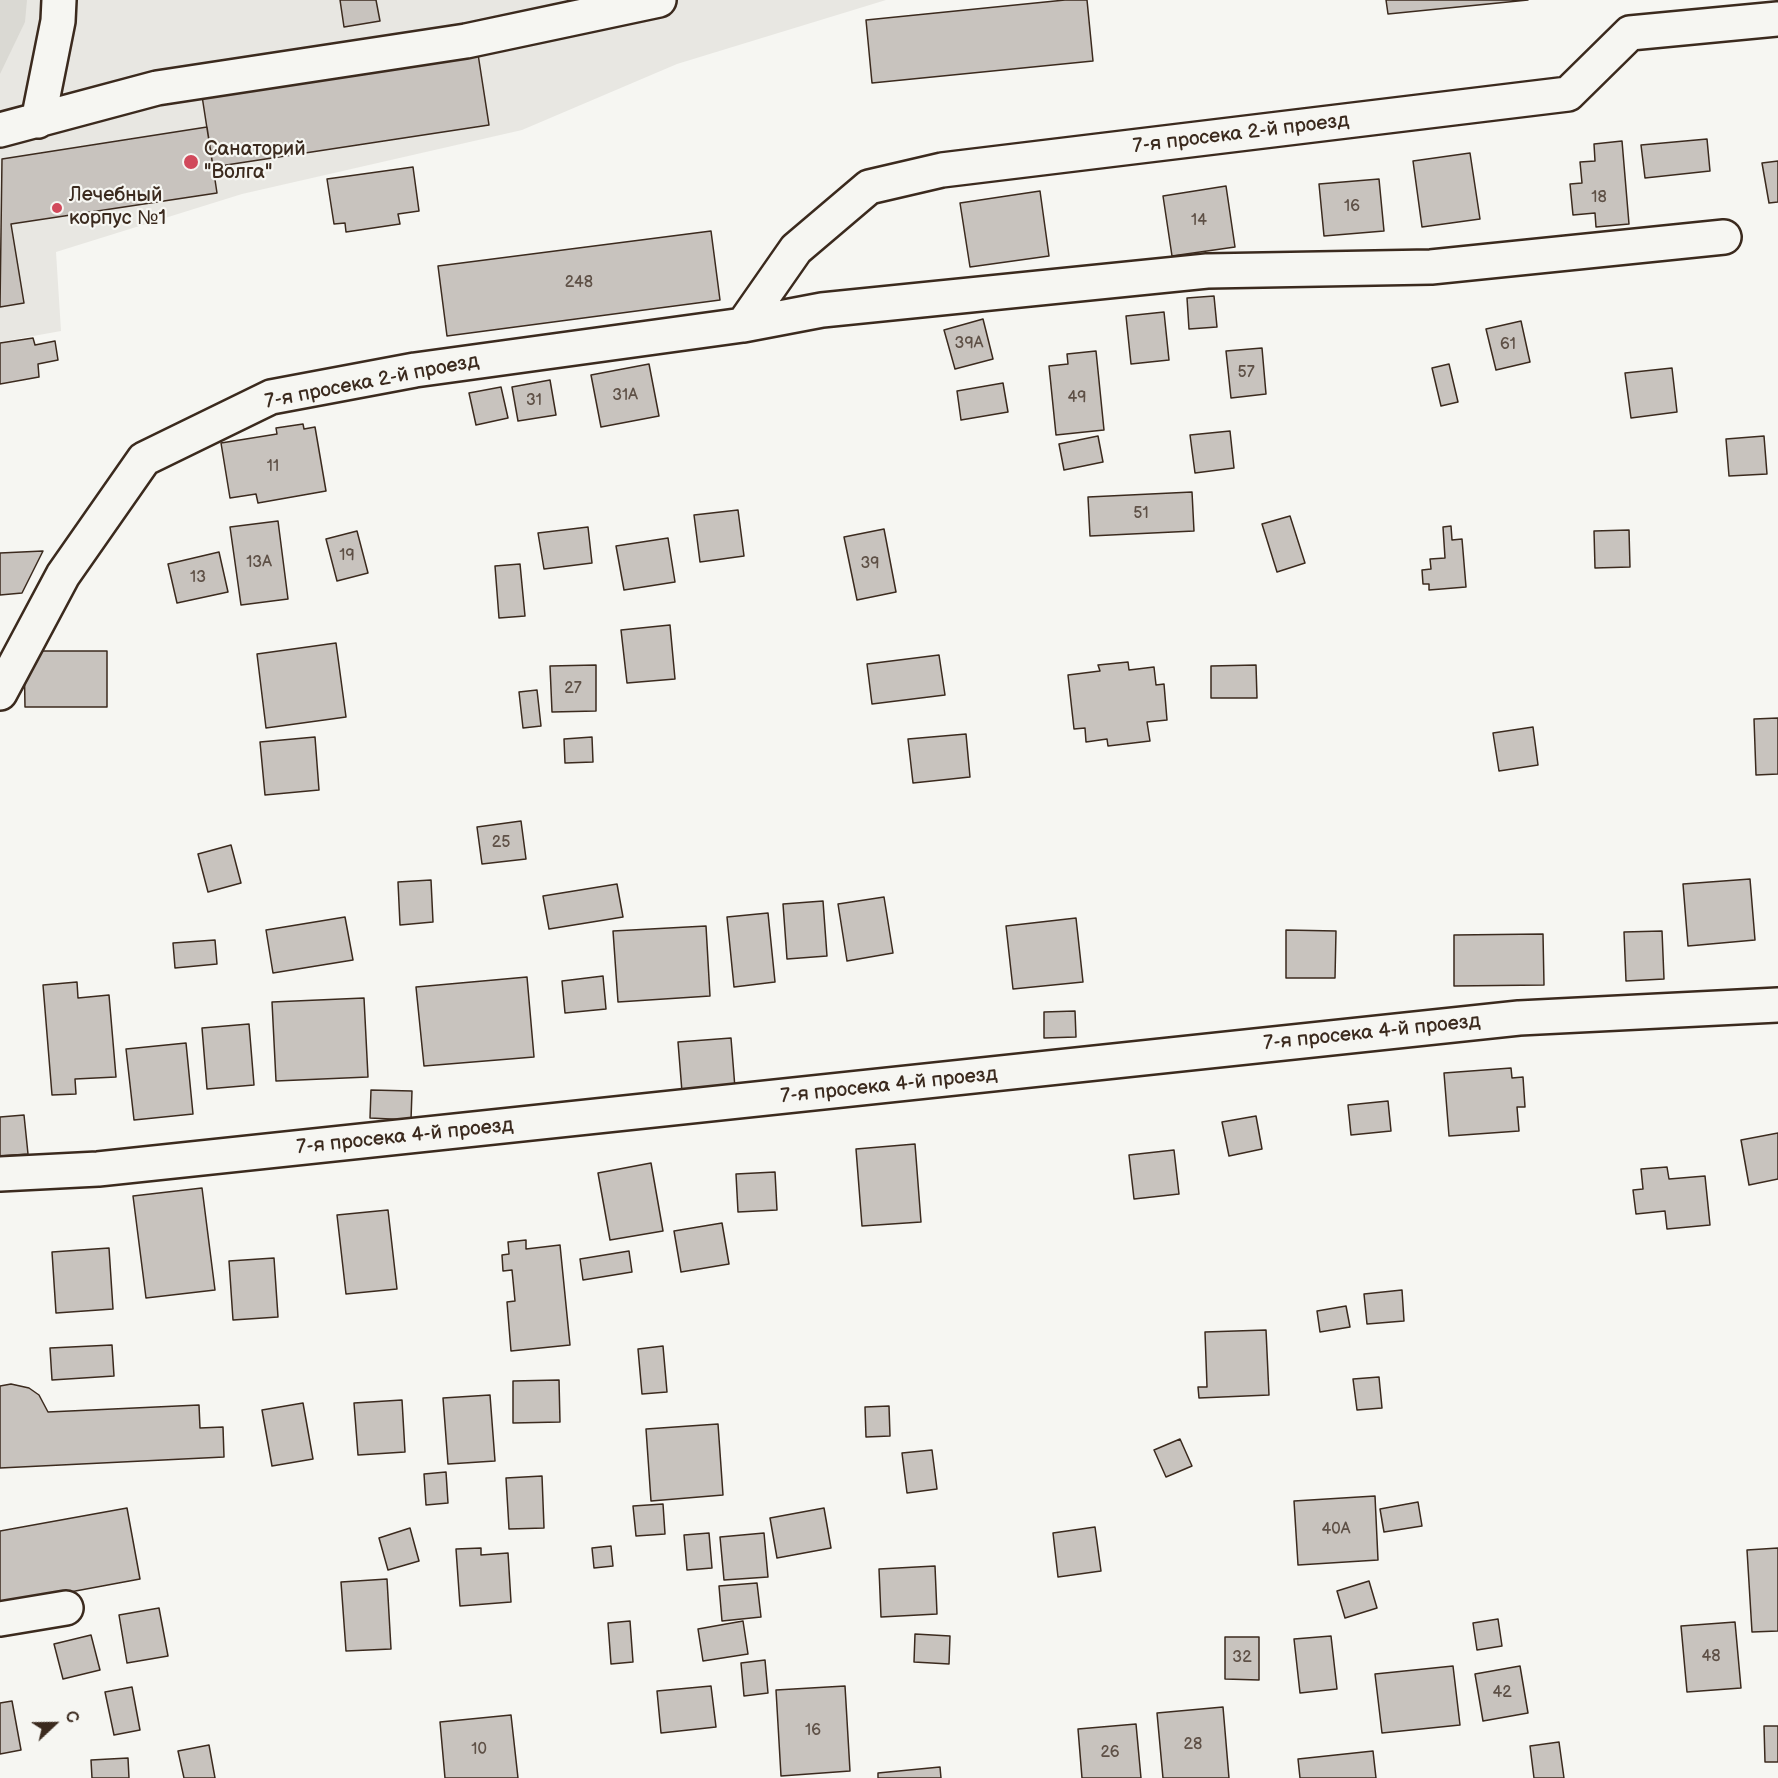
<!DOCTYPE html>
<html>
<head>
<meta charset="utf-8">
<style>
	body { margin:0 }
	#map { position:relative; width:1778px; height:1778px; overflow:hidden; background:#f6f6f2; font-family:"Balsamiq Sans",sans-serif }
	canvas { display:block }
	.north { position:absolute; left:24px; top:1694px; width:60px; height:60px; -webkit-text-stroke:4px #f6f6f2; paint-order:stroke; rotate:68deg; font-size:16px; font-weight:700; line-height:24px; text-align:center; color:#3b2a1e }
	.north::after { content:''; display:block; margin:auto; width:21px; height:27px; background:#3b2a1e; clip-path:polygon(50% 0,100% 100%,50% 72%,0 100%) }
</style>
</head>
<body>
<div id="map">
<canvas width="1778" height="1778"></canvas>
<div class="north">С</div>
</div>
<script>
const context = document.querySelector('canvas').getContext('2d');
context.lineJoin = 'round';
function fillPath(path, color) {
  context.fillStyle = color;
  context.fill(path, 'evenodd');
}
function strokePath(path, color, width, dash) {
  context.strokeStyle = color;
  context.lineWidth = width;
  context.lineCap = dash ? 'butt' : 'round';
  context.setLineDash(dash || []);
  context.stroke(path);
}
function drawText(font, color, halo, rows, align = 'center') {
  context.font = font + ' "Balsamiq Sans",sans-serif';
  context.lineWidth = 4.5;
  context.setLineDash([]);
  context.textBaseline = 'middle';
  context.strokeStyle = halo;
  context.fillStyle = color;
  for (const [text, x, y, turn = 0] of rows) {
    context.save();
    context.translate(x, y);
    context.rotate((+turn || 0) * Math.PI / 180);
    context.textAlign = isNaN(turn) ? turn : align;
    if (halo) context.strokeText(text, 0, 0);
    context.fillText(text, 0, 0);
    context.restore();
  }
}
fillPath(new Path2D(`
	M0,0H886L677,64L522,130L242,194L56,252L61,331L0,342Z`), '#e8e7e2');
fillPath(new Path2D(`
	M0,0H27L25,22L0,74Z`), '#dad9d3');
const building = new Path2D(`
	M340,0H376L380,21L344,27Z
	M1065,0H1087L1093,61L872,83L866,20Z
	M1386,0H1528L1388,14Z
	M478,54L489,125L213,167L202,96Z
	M207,127L217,193L11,224L24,303L0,307L2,159Z
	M1707,139L1710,171L1645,178L1641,145Z
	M1622,141L1629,224L1596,227L1595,213L1573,215L1570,184L1582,183L1580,162L1595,161L1594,144Z
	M1470,153L1480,219L1422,227L1413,161Z
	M1778,161V202L1769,203L1762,163Z
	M413,167L419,211L398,214L400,224L346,232L345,223L334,224L327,179Z
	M1379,179L1384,231L1324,236L1319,184Z
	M1226,186L1235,247L1172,256L1163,196Z
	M1040,191L1049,256L970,267L960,203Z
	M711,231L720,300L447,336L438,266Z
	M1214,296L1217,327L1189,329L1187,298Z
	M1164,312L1169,360L1131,364L1126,316Z
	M983,319L993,359L955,369L944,330Z
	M1521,321L1530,362L1496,370L1486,329Z
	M33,338L35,345L55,341L58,360L38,364L39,377L0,384V343Z
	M1262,348L1266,394L1231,398L1226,351Z
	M1096,351L1104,430L1056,435L1049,366L1068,364L1067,354Z
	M649,364L659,416L601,427L591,375Z
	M1449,364L1458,402L1441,406L1432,368Z
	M1672,368L1677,412L1631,418L1625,373Z
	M550,380L556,415L518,421L512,387Z
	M1003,383L1008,412L961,420L957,391Z
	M501,387L508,418L476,425L469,393Z
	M303,424L304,429L315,427L326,491L258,503L256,494L230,498L221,443L277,434L276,428Z
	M1230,431L1234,468L1195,473L1190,435Z
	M1098,436L1103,462L1064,470L1059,444Z
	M1764,436L1767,474L1729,476L1726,439Z
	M1192,492L1194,531L1090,536L1088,497Z
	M738,510L744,556L700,562L694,515Z
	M1290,516L1305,563L1277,572L1262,524Z
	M278,521L288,599L241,605L230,527Z
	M1451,526L1452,540L1462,539L1466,587L1429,590V584H1423L1422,570L1431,569L1430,559L1445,558L1443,527Z
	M588,527L592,563L544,569L538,533Z
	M884,529L896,592L857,600L844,537Z
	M1629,530L1630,567L1595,568L1594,531Z
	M357,531L368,573L337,581L326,539Z
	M668,538L675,582L624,590L616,546Z
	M43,551L22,593L0,595V553Z
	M219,552L228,592L177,603L168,564Z
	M520,564L525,616L499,618L495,566Z
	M670,625L675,679L627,683L621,630Z
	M336,643L346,717L266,728L257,654Z
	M24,651H107V707H25Z
	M939,655L945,695L872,704L867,664Z
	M1128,662L1129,670L1154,667L1156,685L1164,684L1167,720L1147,722L1150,741L1108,746L1107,739L1086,742L1085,728L1074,729L1068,675L1100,671L1098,665Z
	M596,665V711L552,712L550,666Z
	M1256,665L1257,698H1211V666Z
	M537,690L541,726L523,728L519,692Z
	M1778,718V774L1756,775L1754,719Z
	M1533,727L1538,765L1499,771L1493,733Z
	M966,734L970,777L913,783L908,739Z
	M315,737L319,790L265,795L260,742Z
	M592,737L593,762L565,763L564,739Z
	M521,821L526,859L482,864L477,827Z
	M231,845L241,883L208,892L198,854Z
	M1750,879L1755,940L1688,946L1683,884Z
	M431,880L433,922L400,925L398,882Z
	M617,884L623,917L549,929L543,896Z
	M884,897L893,953L847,961L838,904Z
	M823,901L827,956L787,959L783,904Z
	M768,913L775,982L734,987L727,917Z
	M345,917L353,960L273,973L266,930Z
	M1076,918L1083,982L1013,989L1006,926Z
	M706,926L710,996L618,1002L613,931Z
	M1286,930L1336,931L1335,978H1286Z
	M1662,931L1664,979L1626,981L1624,932Z
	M1543,934L1544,985L1454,986V935Z
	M215,940L217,964L175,968L173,943Z
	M603,976L606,1009L565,1013L562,981Z
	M527,977L534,1057L424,1066L416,987Z
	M77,982L78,998L109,995L116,1077L75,1079L76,1094L52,1095L43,985Z
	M364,998L368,1077L276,1081L272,1002Z
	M1075,1011L1076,1037L1044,1038V1012Z
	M249,1024L254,1085L207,1089L202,1028Z
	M731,1038L735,1088L682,1092L678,1042Z
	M186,1043L193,1114L134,1120L126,1049Z
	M1511,1068L1512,1078L1523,1077L1525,1107H1517L1519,1131L1449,1136L1444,1073Z
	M371,1090L412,1091L411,1120L370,1118Z
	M1388,1101L1391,1131L1351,1135L1348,1105Z
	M24,1115L28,1154L0,1156V1117Z
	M1256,1116L1262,1149L1229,1156L1222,1122Z
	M1778,1133V1179L1749,1185L1741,1140Z
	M915,1144L921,1222L862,1226L856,1149Z
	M1174,1150L1179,1194L1134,1199L1129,1155Z
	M651,1163L663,1231L610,1240L598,1173Z
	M1667,1167L1669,1179L1705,1176L1710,1225L1667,1229L1665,1211L1636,1214L1633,1190L1643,1189L1641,1169Z
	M775,1172L777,1210L738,1212L736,1174Z
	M202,1188L215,1290L146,1298L133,1196Z
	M388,1210L397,1289L346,1294L337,1215Z
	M722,1223L729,1264L681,1272L674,1231Z
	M526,1240V1249L560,1245L570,1345L511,1351L507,1302L515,1301L512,1270L503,1271L502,1255L509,1254L508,1242Z
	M109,1248L113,1309L56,1313L52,1252Z
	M629,1251L632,1272L583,1280L580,1259Z
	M274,1258L278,1317L233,1320L229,1261Z
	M1402,1290L1404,1321L1367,1324L1364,1294Z
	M1346,1306L1350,1327L1320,1332L1317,1311Z
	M1266,1330L1269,1395L1199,1398L1198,1387H1207L1205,1332Z
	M112,1345L114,1376L52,1380L50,1348Z
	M663,1346L667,1392L642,1394L638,1349Z
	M1379,1377L1382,1408L1357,1410L1353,1379Z
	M559,1380L560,1422L513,1423V1381Z
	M11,1384L29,1388L39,1395L48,1412L199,1405L200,1428L223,1427L224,1457L0,1468V1386Z
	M490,1395L495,1461L448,1464L443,1398Z
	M402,1400L405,1452L358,1455L354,1403Z
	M303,1403L313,1459L272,1466L262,1410Z
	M889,1406L890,1436L866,1437L865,1407Z
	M718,1424L723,1495L651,1501L646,1429Z
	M1180,1439L1192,1466L1166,1477L1154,1450Z
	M932,1450L937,1489L907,1493L902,1453Z
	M446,1472L448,1503L426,1505L424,1474Z
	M542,1476L544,1528L509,1529L506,1478Z
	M1375,1496L1378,1560L1298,1565L1294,1501Z
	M1418,1502L1422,1526L1384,1532L1380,1509Z
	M663,1504L665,1534L636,1536L633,1506Z
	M127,1508L140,1579L0,1605V1531Z
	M824,1508L831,1548L777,1558L770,1518Z
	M1095,1527L1101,1571L1058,1577L1053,1533Z
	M410,1528L419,1561L388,1570L379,1538Z
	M709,1533L712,1568L687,1570L684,1535Z
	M764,1533L768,1577L724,1580L720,1537Z
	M611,1546L613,1566L594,1568L592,1548Z
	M481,1548V1555L508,1553L511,1602L460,1606L456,1549Z
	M1778,1548V1631L1752,1632L1747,1550Z
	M935,1566L937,1614L881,1617L879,1569Z
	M387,1579L391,1649L346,1651L341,1582Z
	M1369,1581L1377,1608L1345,1618L1337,1591Z
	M757,1583L761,1617L722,1621L719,1586Z
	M159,1608L168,1656L127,1663L119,1615Z
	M1498,1619L1502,1646L1477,1650L1473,1623Z
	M630,1621L633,1662L611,1664L608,1623Z
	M743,1621L748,1654L703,1661L698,1629Z
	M1735,1622L1741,1688L1687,1692L1681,1626Z
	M915,1634L950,1636L949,1664L914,1662Z
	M91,1635L100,1670L63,1679L54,1644Z
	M1331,1636L1337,1689L1300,1693L1294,1639Z
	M1225,1637H1259V1680L1225,1679Z
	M765,1660L768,1693L744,1696L741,1663Z
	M1453,1666L1460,1725L1382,1733L1375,1674Z
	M1520,1666L1528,1713L1483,1721L1475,1674Z
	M711,1686L716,1727L661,1733L657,1691Z
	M845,1686L850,1771L781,1776L776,1690Z
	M132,1687L140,1730L114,1735L105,1692Z
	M12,1701L21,1750L0,1754V1703Z
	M1223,1707L1229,1778H1163L1157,1713Z
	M511,1715L518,1778H445L440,1722Z
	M1136,1724L1141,1778H1082L1078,1729Z
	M1764,1726H1778V1762H1765Z
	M1559,1742L1564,1778H1534L1530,1746Z
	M209,1745L215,1778H184L178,1751Z
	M1373,1751L1376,1778H1300L1298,1759Z
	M128,1758L129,1778H92L91,1760Z
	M940,1767L941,1778H878V1773Z`);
fillPath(building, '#c8c3be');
strokePath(building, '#3b2a1e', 1.5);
const minor = new Path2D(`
	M38,121L58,21L59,0
	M0,130L157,88L466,41L659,0
	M743,325L822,310L1207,271L1431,267L1724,237
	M0,693L63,575L144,459L271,397L415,370L743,325L796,249L869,187L942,170L1568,94L1630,33L1778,19
	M0,1174L98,1169L1519,1018L1778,1005
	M0,1619L66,1608`);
strokePath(minor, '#3b2a1e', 38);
strokePath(minor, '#f6f6f2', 33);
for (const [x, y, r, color] of [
	[191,162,8,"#d1495b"],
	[57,208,6,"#d1495b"]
]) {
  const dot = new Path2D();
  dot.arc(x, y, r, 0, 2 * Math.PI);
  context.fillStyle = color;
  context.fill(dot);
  strokePath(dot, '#f6f6f2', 2);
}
drawText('16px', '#5e5046', null, [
	["18",1599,198],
	["16",1352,207],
	["14",1199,221],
	["248",579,283],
	["39А",969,344],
	["61",1508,345],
	["57",1246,373],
	["31А",625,396],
	["49",1077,398],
	["31",534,401],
	["11",273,467],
	["51",1141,514],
	["19",347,556],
	["13А",259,563],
	["39",870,564],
	["13",198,578],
	["27",573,689],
	["25",501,843],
	["40А",1336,1530],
	["48",1711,1657],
	["32",1242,1658],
	["42",1502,1693],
	["16",813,1731],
	["28",1193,1745],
	["10",479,1750],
	["26",1110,1753]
]);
drawText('20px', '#3b2a1e', '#f6f6f2', [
	["7-я просека 2-й проезд",1241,134,-7],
	["7-я просека 2-й проезд",372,382,-11],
	["7-я просека 4-й проезд",1372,1033,-6],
	["7-я просека 4-й проезд",889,1086,-6],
	["7-я просека 4-й проезд",405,1137,-6]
]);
drawText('20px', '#3b2a1e', '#f6f6f2', [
	["Санаторий",204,150],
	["\"Волга\"",204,173],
	["Лечебный",69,196],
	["корпус №1",69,219]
], 'left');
</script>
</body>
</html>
